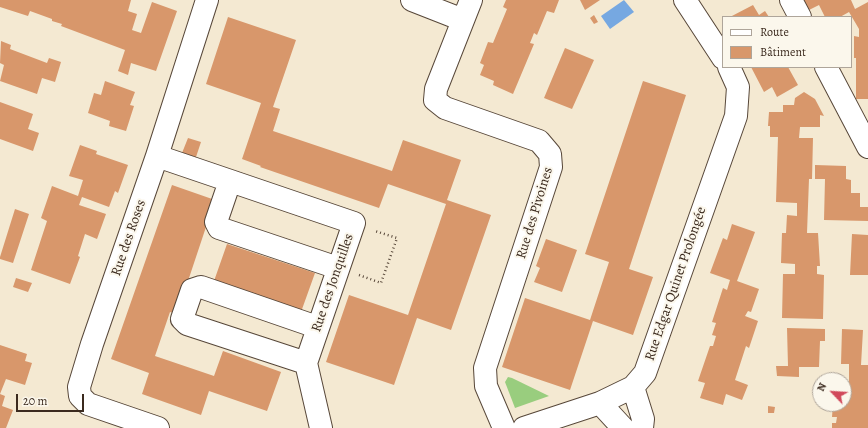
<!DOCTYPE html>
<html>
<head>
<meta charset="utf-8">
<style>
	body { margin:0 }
	#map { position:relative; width:868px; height:428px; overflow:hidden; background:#f4e9d2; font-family:Alegreya,serif }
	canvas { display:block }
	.legend { position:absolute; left:722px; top:16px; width:130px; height:52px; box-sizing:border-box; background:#fbf7ec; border:1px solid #aea59a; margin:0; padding:5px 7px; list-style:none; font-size:12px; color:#3b2a1e }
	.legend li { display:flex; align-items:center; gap:8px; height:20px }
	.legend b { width:20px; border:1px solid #aea59a }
	.north { position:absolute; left:812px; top:372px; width:40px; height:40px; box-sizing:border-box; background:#fbf7ec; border:1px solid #aea59a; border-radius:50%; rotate:295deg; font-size:11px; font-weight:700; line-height:16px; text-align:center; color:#3b2a1e }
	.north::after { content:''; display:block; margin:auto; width:14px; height:18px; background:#d1495b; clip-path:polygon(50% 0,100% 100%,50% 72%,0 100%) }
	.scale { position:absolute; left:16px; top:394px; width:68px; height:18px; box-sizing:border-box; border:2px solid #3b2a1e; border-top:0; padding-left:5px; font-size:12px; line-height:14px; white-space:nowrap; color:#3b2a1e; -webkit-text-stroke:3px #fbf7ec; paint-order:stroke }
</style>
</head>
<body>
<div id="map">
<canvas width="868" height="428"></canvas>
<ul class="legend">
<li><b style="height:5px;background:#fff"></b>Route</li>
<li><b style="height:11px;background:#d8976b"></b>Bâtiment</li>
</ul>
<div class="north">N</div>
<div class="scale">20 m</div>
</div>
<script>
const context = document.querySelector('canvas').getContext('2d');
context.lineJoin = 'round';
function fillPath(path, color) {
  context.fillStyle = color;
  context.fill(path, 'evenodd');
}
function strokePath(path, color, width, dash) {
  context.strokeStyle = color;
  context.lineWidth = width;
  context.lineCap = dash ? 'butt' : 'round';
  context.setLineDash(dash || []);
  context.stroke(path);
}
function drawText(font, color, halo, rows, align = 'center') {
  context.font = font + ' Alegreya,serif';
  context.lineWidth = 4;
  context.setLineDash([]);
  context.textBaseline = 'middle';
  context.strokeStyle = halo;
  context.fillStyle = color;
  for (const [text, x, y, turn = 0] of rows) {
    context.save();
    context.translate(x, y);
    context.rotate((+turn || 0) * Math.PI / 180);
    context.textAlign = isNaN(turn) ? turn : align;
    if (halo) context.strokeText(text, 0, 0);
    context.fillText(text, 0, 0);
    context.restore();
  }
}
fillPath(new Path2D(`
	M508,377L512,378L549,396L515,408L505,382Z`), '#99cd7e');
fillPath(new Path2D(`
	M624,0L634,12L610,29L601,16Z`), '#76a8e1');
fillPath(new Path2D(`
	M0,0H131L128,11L137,14L132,30L141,33L152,2L177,11L156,71L131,63L128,75L118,71L125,50L61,26L62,24L52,21V19L30,11L28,16L0,7Z
	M506,0H559L554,13L547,11L537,35L534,33L530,43L534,44L513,94L493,85L494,81L480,75L484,65L480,63L488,42L493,43L507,9L503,7Z
	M580,0H600L585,10Z
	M803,0H851L855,9L868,2V99H856V58H854V36L859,37V29L849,12L840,17H825L819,5L809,10Z
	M753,5L759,15L765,11L769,17H730Z
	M594,15L598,22L594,24L590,18Z
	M228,17L296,40L273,107L280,109L273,131L392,171L403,140L461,160L447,200L491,215L451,330L417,318L394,385L326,362L349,295L408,315L446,204L388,184L379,208L260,167L261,166L242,159L261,103L206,84Z
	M1,41L11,45L10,49L47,63L49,58L61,62L55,82L42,78L37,94L0,81L4,65L0,63Z
	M565,48L594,60L572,109L544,98Z
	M751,67H788L798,85L777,97L772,87L764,92Z
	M105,81L135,92L130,105L134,106L126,131L109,126L110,121L88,113L94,93L101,95Z
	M643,81L686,95L629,269L653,277L633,335L593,321L570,390L502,367L525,298L590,320L609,262L585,254Z
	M804,92L815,99L824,116L820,115V127H800L799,138H813L812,179H809L807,233H818L820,266H817V274L824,275L823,319L782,318L783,274H795V264L781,263L782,233H786L787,215L797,216V203L776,202L778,137H770V126H768L769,112H783V105H794L795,98Z
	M0,102L33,114L28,129L39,133L33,151L0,139Z
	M188,138L201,142L196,157L182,153Z
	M80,145L97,151L96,154L128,165L118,193L115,191L109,207L82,197L79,205L106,214L97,239L85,234L78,256L80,257L70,284L31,270L47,221L41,218L52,186L78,196L83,180L69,176Z
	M815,165L846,166V179L851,180V193H860V207H868V221L824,220L825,179H815Z
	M172,185L215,200L177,314L170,312L155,356L214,376L223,351L281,372L267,411L209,391L201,415L142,394L149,373L111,359Z
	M15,209L29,214L13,263L0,259V257Z
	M732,224L755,232L737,281L759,289L751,312L748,311L745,316L758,321L749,348L746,346L735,380L748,385L742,400L726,394L723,405L700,398L705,383L698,381L710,346H713L716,336L712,335L716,323L712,322L723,288L727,290L730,280L710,273L723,238L727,240Z
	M852,234L868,235V275H850Z
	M546,239L577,250L562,292L534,282L540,268L536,266Z
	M227,244L315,273L301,312L214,281Z
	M16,278L32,283L28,292L13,287Z
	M787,328L825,329V341H820L819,367H799V377L777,376L776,366H788Z
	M842,329L863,330L861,365H868V428H832V423H836L837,417H832L833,404H844V382L849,383V364H841Z
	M0,345L27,354L25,361L32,363L25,385L6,379L0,394L5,396L2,406L13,410L6,428H0Z
	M768,406L775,407L774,413H768Z`), '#d8976b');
const minor = new Path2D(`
	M412,0L463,20
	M471,0L436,89L435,100L445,108L539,141L550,154L551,167L485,368L486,386L504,428
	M685,0L723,58
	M791,0L800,17
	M826,67L868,147
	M157,156L354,223L306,363L321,428
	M230,181L216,222L219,228L338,268
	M306,363L187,324L182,319L192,290L201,287L317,327
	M633,387L643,419L642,428
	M600,403L623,428
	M158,428L88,404L80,396L79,387L92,344L157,156L207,0
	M524,428L600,403L633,387L645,373L736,116L738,87L729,67`);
strokePath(minor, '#574739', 24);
strokePath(new Path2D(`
	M359,275L381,283L397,238L375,231`), '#574739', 2.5, [1, 3]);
strokePath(minor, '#fff', 22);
drawText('14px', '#3b2a1e', '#fbf7ec', [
	["Rue des Pivoines",535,213,-73],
	["Rue des Roses",129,238,-71],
	["Rue des Jonquilles",333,283,-71],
	["Rue Edgar Quinet Prolongée",676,284,-71]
]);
</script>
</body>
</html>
